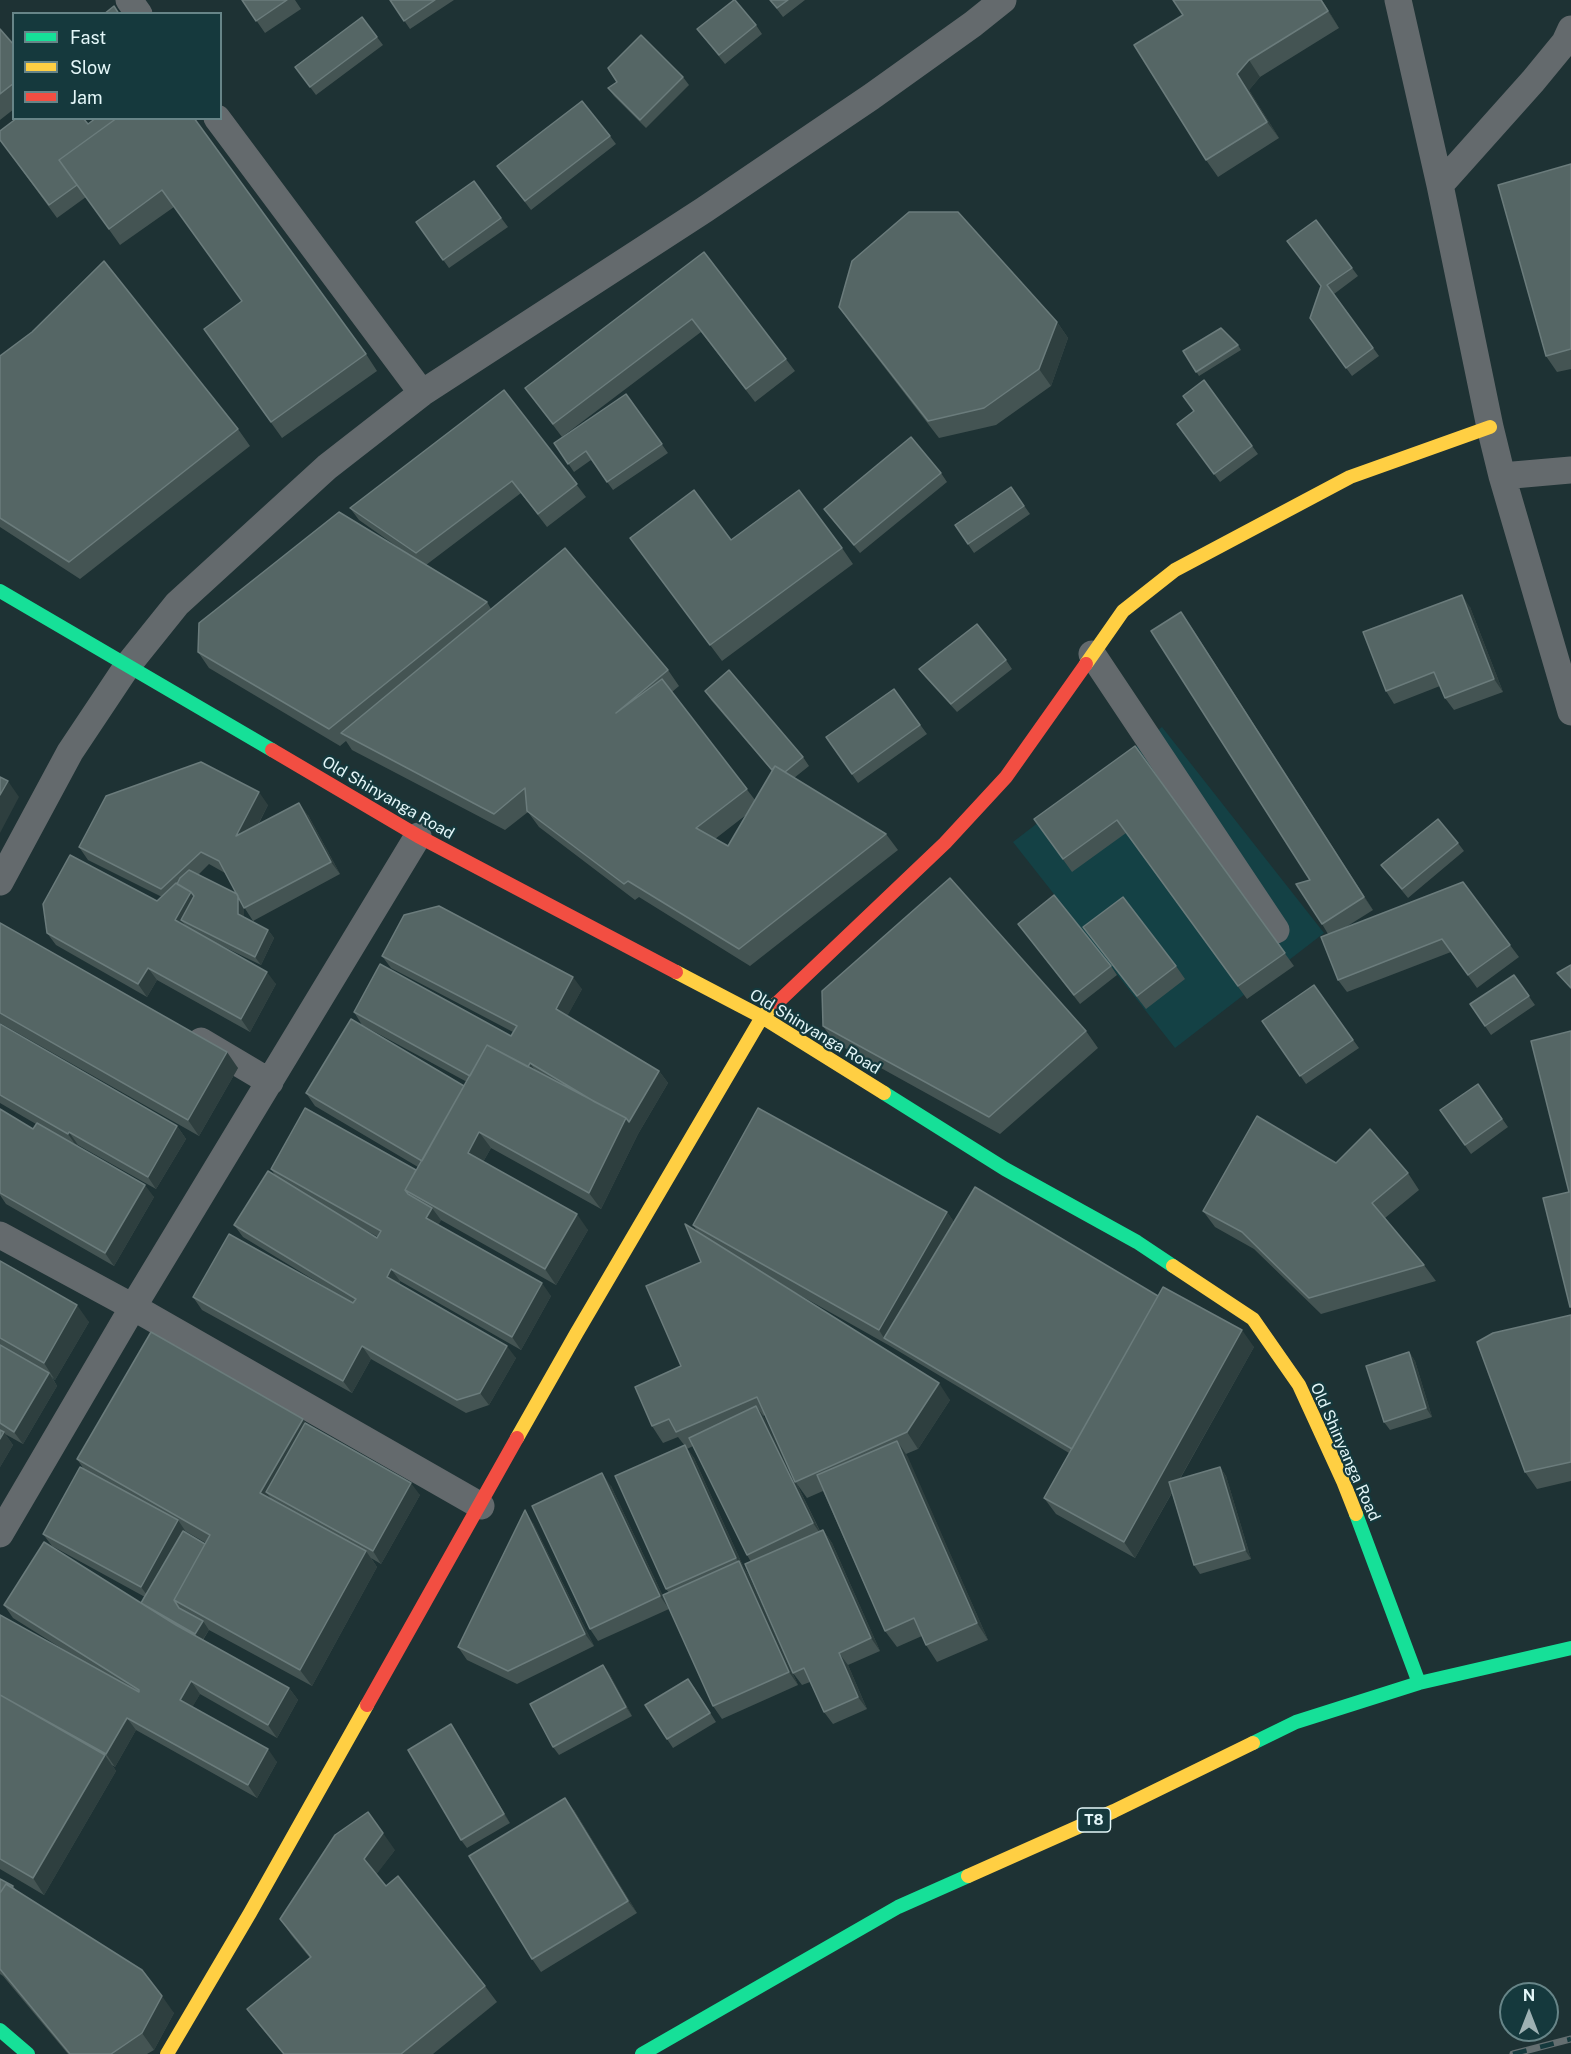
<!DOCTYPE html>
<html>
<head>
<meta charset="utf-8">
<style>
	body { margin:0 }
	#map { position:relative; width:1571px; height:2054px; overflow:hidden; background:#1e3234; font-family:"Public Sans",sans-serif }
	canvas { display:block }
	.legend { position:absolute; left:12px; top:12px; width:210px; height:108px; box-sizing:border-box; background:#15393d; border:2px solid #678588; margin:0; padding:8px 10px; list-style:none; font-size:18px; color:#e3f6f8 }
	.legend li { display:flex; align-items:center; gap:12px; height:30px }
	.legend b { width:30px; border:2px solid #678588 }
	.north { position:absolute; left:1499px; top:1982px; width:60px; height:60px; box-sizing:border-box; background:#15393d; border:2px solid #678588; border-radius:50%; rotate:0deg; font-size:16px; font-weight:700; line-height:24px; text-align:center; color:#e3f6f8 }
	.north::after { content:''; display:block; margin:auto; width:21px; height:27px; background:#9eb1b3; clip-path:polygon(50% 0,100% 100%,50% 72%,0 100%) }
</style>
</head>
<body>
<div id="map">
<canvas width="1571" height="2054"></canvas>
<ul class="legend">
<li><b style="height:8px;background:#16e098"></b>Fast</li>
<li><b style="height:8px;background:#ffcf43"></b>Slow</li>
<li><b style="height:8px;background:#f24e42"></b>Jam</li>
</ul>
<div class="north">N</div>
</div>
<script>
const context = document.querySelector('canvas').getContext('2d');
context.lineJoin = 'round';
function fillPath(path, color) {
  context.fillStyle = color;
  context.fill(path, 'evenodd');
}
function strokePath(path, color, width, dash) {
  context.strokeStyle = color;
  context.lineWidth = width;
  context.lineCap = dash ? 'butt' : 'round';
  context.setLineDash(dash || []);
  context.stroke(path);
}
function drawText(font, color, halo, rows, align = 'center') {
  context.font = font + ' "Public Sans",sans-serif';
  context.lineWidth = 4.5;
  context.setLineDash([]);
  context.textBaseline = 'middle';
  context.strokeStyle = halo;
  context.fillStyle = color;
  for (const [text, x, y, turn = 0] of rows) {
    context.save();
    context.translate(x, y);
    context.rotate((+turn || 0) * Math.PI / 180);
    context.textAlign = isNaN(turn) ? turn : align;
    if (halo) context.strokeText(text, 0, 0);
    context.fillText(text, 0, 0);
    context.restore();
  }
}
fillPath(new Path2D(`
	M1162,727L1324,933L1175,1048L1013,842Z`), '#144145');
strokePath(new Path2D(`
	M129,0L139,14
	M1398,0L1440,185L1490,427L1502,476L1571,712
	M217,118L422,393
	M1440,185L1533,81L1565,42L1571,29
	M1502,476L1571,470
	M1092,654L1276,930
	M0,882L70,752L128,665L177,604L327,467L422,393L704,210L871,97L973,24L1003,0
	M201,1041L270,1082
	M0,1235L133,1307L481,1506
	M0,1534L133,1307L418,836`), '#646a6d', 27);
strokePath(new Path2D(`
	M0,591L272,750
	M884,1093L1005,1169L1137,1242L1173,1266
	M1356,1514L1419,1683
	M1253,1743L1296,1722L1419,1683L1571,1648
	M0,2030L28,2054
	M642,2054L898,1907L968,1876`), '#16e098', 14);
strokePath(new Path2D(`
	M1086,664L1123,611L1175,570L1350,477L1490,427
	M676,972L762,1017L884,1093
	M1173,1266L1253,1319L1299,1385L1343,1481L1356,1514
	M517,1438L576,1334L762,1017L777,1003
	M968,1876L1114,1811L1253,1743
	M167,2054L250,1913L367,1705`), '#ffcf43', 14);
strokePath(new Path2D(`
	M272,750L418,836L676,972
	M777,1003L945,843L1006,777L1086,664
	M367,1705L517,1438`), '#f24e42', 14);
const rail = new Path2D(`
	M1513,2054L1571,2039`);
strokePath(rail, '#646f71', 7);
strokePath(rail, '#15393d', 4.5, [14]);
fillPath(new Path2D(`
	M242,0H295L301,9L265,33Z
	M390,0H454L410,29Z
	M770,0H805L783,17Z
	M1173,0H1322L1339,28L1260,77L1249,90L1279,138L1218,177L1206,160L1183,15Z
	M756,25L762,34L725,64L697,29Z
	M0,29L14,45V109L0,120Z
	M377,37L383,45L316,95L295,67Z
	M683,77L689,85L646,128L614,96L608,88Z
	M88,124L366,354L377,371L282,438L204,329L242,301L174,207L120,245L86,197L57,218L0,140Z
	M610,136L616,144L531,210L497,166Z
	M1571,164V369L1557,372L1546,356Z
	M474,181L508,227L449,268L416,222Z
	M1316,220L1358,276L1334,294L1379,356L1352,376L1310,318L1321,287Z
	M704,252L795,371L755,402L701,332L562,437L525,388Z
	M839,307L1057,322L1068,338L1051,386L996,425L939,438L851,324Z
	M1238,345L1241,350L1199,376L1183,351Z
	M0,356L238,429L250,446L80,579L0,527Z
	M1204,380L1258,454L1220,482L1177,424L1194,412Z
	M504,390L586,497L547,527L521,493L426,565L487,602L491,609L668,670L679,686L672,692L755,800L772,771L711,700L705,691L803,757L809,766L794,778L886,834L898,850L750,966L639,897L635,900L539,827L528,812L505,830L352,750L346,741L340,746L209,668L198,652L409,555L359,520L350,508ZM746,815L728,846L715,839Z
	M626,394L668,453L613,490L591,460L574,472L554,443Z
	M941,473L947,482L860,553L830,517L824,509Z
	M1011,487L1030,514L974,553L955,525Z
	M630,538L731,540L842,548L853,564L722,661Z
	M1470,607L1503,692L1454,710L1445,698L1440,686L1394,704L1386,691Z
	M1190,625L1373,910L1346,927L1510,945L1519,957L1477,988L1451,952L1347,992L1338,980L1328,934L1322,924L1310,880Z
	M1006,660L1012,669L957,712L925,677L919,669Z
	M894,689L927,734L858,783L826,737Z
	M1135,746L1294,966L1247,999L1126,833L1072,872L1034,819Z
	M268,805L258,825L308,815L340,874L253,921L244,907V917L268,930L274,938L261,965L214,942L276,984L250,1032L157,980L147,997L56,945L47,933L157,901L162,897L88,860L79,847ZM209,864L225,873L237,894L198,875Z
	M1458,843L1464,851L1408,898L1381,865Z
	M0,923L238,1068L199,1136L0,1023Z
	M1018,924L1111,966L1117,975L1080,1004Z
	M1083,927L1176,966L1185,979L1146,1009Z
	M382,956L582,989L567,1016L659,1071L668,1083L638,1134L601,1209L491,1148L483,1162L588,1230L556,1285L441,1220L438,1225L551,1296L521,1350L400,1281L399,1284L516,1358L489,1405L466,1413L371,1359L352,1393L202,1310L193,1297L337,1294L243,1237L234,1225L275,1175L271,1169L416,1170L418,1167L315,1106L306,1093L464,1086L467,1082L362,1025L354,1012L511,1036L513,1032L391,968ZM344,1218L378,1237L377,1238Z
	M1514,975L1535,1005L1491,1035L1470,1004Z
	M1314,985L1359,1048L1306,1084L1262,1021Z
	M0,1024L177,1126L186,1139L156,1189L78,1145L77,1146L154,1197L114,1266L6,1204L0,1195V1109L33,1129L36,1124L0,1103Z
	M823,1026L1086,1031L1098,1048L1000,1134L834,1042Z
	M1478,1084L1508,1127L1471,1154L1440,1110Z
	M1336,1163L1408,1173L1419,1190L1385,1218L1424,1265L1436,1281L1321,1314L1254,1249L1215,1227L1203,1211Z
	M947,1212L954,1222L1158,1296L1254,1347L1180,1479L1220,1467L1226,1476L1251,1559L1200,1574L1194,1565L1172,1493L1135,1558L1056,1514L1044,1498L1069,1453L890,1346L780,1284L950,1400L918,1449L906,1454L988,1640L937,1662L926,1645L922,1636L897,1647L885,1631L823,1491L807,1498L797,1484L820,1531L823,1530L832,1543L880,1651L848,1665L867,1709L833,1724L824,1712L810,1682L802,1685L793,1673L751,1562L747,1555L693,1446L687,1449L694,1458L743,1566L748,1574L798,1685L722,1719L713,1706L669,1593L666,1589L685,1446L678,1437L663,1443L652,1426L681,1366L701,1262L699,1234L693,1225ZM765,1415L790,1471L763,1416Z
	M0,1261L89,1322L55,1380L52,1377L57,1386L23,1444L5,1434L13,1445L0,1467Z
	M1571,1315V1481L1537,1489L1525,1472Z
	M1409,1352L1415,1361L1432,1417L1390,1430L1384,1422Z
	M307,1424L420,1495L381,1564L371,1558L377,1567L312,1686L209,1630L203,1640L289,1688L298,1700L277,1738L200,1694L192,1707L277,1762L257,1798L136,1730L115,1767L112,1765L116,1771L44,1895L0,1869V1615L69,1653L13,1618L4,1605L141,1603L145,1597L52,1546L43,1534L83,1468L77,1459ZM185,1531L206,1543L205,1544L186,1533Z
	M611,1486L669,1609L598,1641L590,1629Z
	M533,1523L594,1646L517,1684L467,1660L458,1647Z
	M603,1665L609,1673L632,1716L559,1755L553,1747Z
	M694,1687L716,1722L673,1748L667,1739Z
	M451,1724L510,1823L467,1848L461,1840Z
	M574,1810L637,1913L541,1972L532,1959Z
	M395,1850L376,1874L386,1886L485,1986L497,2002L433,2054H283L259,2025L247,2009L310,1958L292,1936L280,1919Z
	M0,1879L13,1886L17,1891L174,2013L154,2050L147,2054H68L3,1976L0,1974Z`), '#445453');
fillPath(new Path2D(`
	M1321,0H1322L1339,28L1328,11Z
	M1249,60L1260,77L1249,90L1279,138L1267,122L1237,74Z
	M1057,322L1068,338L1051,386L1039,369Z
	M1462,595L1470,607L1503,692L1494,679Z
	M1181,612L1190,625L1373,910L1364,897Z
	M8,781L19,797L0,833V795Z
	M259,792L268,805L245,849L236,836Z
	M299,803L308,815L340,874L331,862Z
	M191,892L200,905L181,920L187,928L175,920Z
	M238,895L244,903V923L238,914Z
	M268,930L274,938L261,965L255,957Z
	M148,968L157,980L147,997L138,984Z
	M267,972L276,984L250,1032L241,1019Z
	M573,977L582,989L564,1022L556,1009Z
	M227,1052L238,1068L199,1136L188,1120Z
	M530,1063L539,1076L527,1068Z
	M659,1071L668,1083L638,1134L601,1209L589,1193L626,1118Z
	M177,1126L186,1139L156,1189L148,1177Z
	M69,1132L78,1145L77,1147L68,1134Z
	M479,1132L491,1148L479,1169L468,1153Z
	M145,1185L154,1197L114,1266L105,1253Z
	M432,1208L441,1220L435,1231L426,1218Z
	M947,1212L959,1229L884,1338L879,1330Z
	M577,1214L588,1230L556,1285L545,1269Z
	M391,1269L400,1281L395,1289L387,1277Z
	M542,1283L551,1296L521,1350L512,1337Z
	M77,1305L89,1322L55,1380L44,1363Z
	M1242,1330L1254,1347L1135,1558L1124,1542Z
	M362,1346L371,1359L352,1393L343,1381Z
	M507,1346L516,1358L489,1405L480,1393Z
	M1409,1352L1415,1361L1432,1417L1426,1408Z
	M49,1373L57,1386L23,1444L14,1432Z
	M939,1383L950,1400L918,1449L907,1432Z
	M756,1406L765,1418L822,1536L813,1523Z
	M303,1419L315,1435L266,1492L275,1504L260,1493Z
	M4,1432L13,1445L0,1467V1439Z
	M897,1441L908,1457L988,1640L977,1623Z
	M685,1445L694,1458L743,1566L748,1574L798,1685L789,1672L741,1565L736,1558Z
	M1220,1467L1226,1476L1251,1559L1245,1550Z
	M602,1473L611,1486L669,1609L660,1596Z
	M411,1483L420,1495L381,1564L373,1551Z
	M525,1510L533,1523L594,1646L585,1634Z
	M178,1520L186,1532L150,1599L141,1587Z
	M823,1530L832,1543L880,1651L871,1638Z
	M366,1551L377,1567L312,1686L300,1670Z
	M203,1621L209,1630L201,1642L195,1634Z
	M839,1653L848,1665L867,1709L858,1697Z
	M603,1665L609,1673L632,1716L626,1707Z
	M191,1681L200,1694L189,1713L180,1700Z
	M289,1688L298,1700L277,1738L268,1725Z
	M127,1718L136,1730L115,1767L106,1754Z
	M451,1724L457,1733L510,1823L504,1814Z
	M268,1749L277,1762L257,1798L248,1785Z
	M105,1755L116,1771L44,1895L33,1878Z
	M565,1798L574,1810L637,1913L628,1901Z
	M383,1833L395,1850L376,1875L364,1859Z
	M162,1996L174,2013L154,2050L142,2033Z`), '#2e3f3f');
const building = new Path2D(`
	M242,0H287L256,21Z
	M390,0H435L404,21Z
	M734,0H735L756,25L719,55L697,29Z
	M770,0H788L777,8Z
	M1173,0H1321L1328,11L1249,60L1237,74L1267,122L1206,160L1134,45L1183,15Z
	M114,6L119,14H104Z
	M362,17L377,37L310,87L295,67Z
	M0,29L14,45V83L0,94Z
	M641,35L683,77L640,120L608,88L617,82L608,68Z
	M582,101L610,136L525,201L497,166Z
	M17,118H83L88,124L96,118H117L59,160L77,185L49,205L0,140V131Z
	M117,118H194L366,354L271,422L204,329L242,301L162,190L109,229L59,160Z
	M1571,164V349L1546,356L1498,185Z
	M474,181L501,218L443,260L416,222Z
	M909,212H958L1057,322L1039,369L984,408L928,421L839,307L852,261Z
	M1316,220L1352,268L1327,285L1373,348L1346,368L1310,318L1321,286L1287,241Z
	M704,252L786,359L746,389L692,319L553,424L525,388Z
	M104,261L238,429L69,562L0,518V356L32,332Z
	M1221,328L1238,345L1196,372L1183,351Z
	M1204,380L1252,446L1214,474L1177,424L1194,411L1183,396Z
	M504,390L577,484L538,514L512,481L416,553L350,508Z
	M626,394L662,444L607,482L586,451L568,464L554,443Z
	M911,437L941,473L854,545L824,509Z
	M1011,487L1024,506L968,544L955,525Z
	M694,490L731,540L799,490L842,548L710,645L630,538Z
	M339,512L487,602L329,729L198,652L199,623Z
	M565,548L668,670L616,713L662,679L747,789L696,828L728,846L775,766L886,834L739,949L628,881L624,884L527,811L525,788L494,814L341,733Z
	M1462,595L1494,679L1445,698L1434,672L1386,691L1363,632Z
	M1181,612L1364,897L1322,924L1296,884L1310,880L1151,631Z
	M977,624L1006,660L951,704L919,669Z
	M729,670L803,757L785,772L775,766L772,770L705,691Z
	M894,689L920,725L852,774L826,737Z
	M1135,746L1285,953L1238,986L1117,820L1063,859L1034,819Z
	M201,762L259,792L236,836L299,803L331,862L244,908L219,861L201,852L161,889L79,847L106,796Z
	M0,777L8,781L0,795Z
	M1438,819L1458,843L1402,889L1381,865Z
	M70,855L157,901L176,883L191,892L175,920L267,972L241,1019L148,968L138,984L47,933L43,904Z
	M189,870L237,894L238,896V914L268,930L255,957L181,920L194,896L191,892L177,884L180,878Z
	M950,878L1086,1031L989,1117L823,1026L822,991Z
	M1463,882L1510,945L1468,975L1442,939L1338,980L1321,937Z
	M1054,895L1111,966L1074,995L1018,924Z
	M1123,897L1176,966L1137,996L1083,927Z
	M439,906L573,977L556,1009L659,1071L629,1122L626,1118L595,1102L530,1063L528,1067L487,1045L470,1076L354,1012L380,964L511,1036L517,1026L382,956L404,915Z
	M0,923L227,1052L188,1120L0,1013Z
	M1571,965V988L1557,973Z
	M1514,975L1529,996L1485,1026L1470,1004Z
	M1314,985L1353,1040L1300,1076L1262,1021Z
	M351,1019L464,1086L422,1161L306,1093Z
	M0,1024L177,1126L148,1177L69,1132L68,1134L0,1095Z
	M1571,1031V1307H1570L1543,1198L1569,1192L1531,1041Z
	M487,1045L626,1118L589,1193L479,1132L468,1153L577,1214L545,1269L405,1190Z
	M1478,1084L1502,1119L1465,1145L1440,1110Z
	M305,1108L416,1170L405,1190L408,1194L432,1208L426,1218L542,1283L512,1337L391,1269L387,1277L507,1346L480,1393L457,1400L362,1346L343,1381L193,1297L229,1234L353,1303L356,1299L234,1225L268,1171L377,1238L381,1231L271,1169Z
	M758,1108L947,1212L879,1330L693,1225Z
	M0,1109L33,1129L37,1123L145,1185L105,1253L0,1193Z
	M1257,1116L1336,1163L1370,1129L1408,1173L1372,1203L1424,1265L1309,1298L1242,1232L1203,1211Z
	M975,1187L1158,1296L1072,1449L884,1338Z
	M685,1224L939,1383L907,1432L795,1482L757,1397L676,1432L669,1419L652,1426L635,1387L681,1366L646,1286L701,1262Z
	M0,1261L77,1305L44,1363L0,1338Z
	M1163,1287L1242,1330L1124,1542L1044,1498Z
	M1571,1315V1462L1525,1472L1477,1342L1493,1333Z
	M151,1332L303,1419L260,1493L366,1551L300,1670L174,1600L210,1535L77,1459Z
	M0,1345L49,1373L14,1432L0,1423Z
	M1409,1352L1426,1408L1384,1422L1366,1366Z
	M756,1406L813,1523L747,1555L689,1438Z
	M305,1423L411,1483L373,1551L266,1492Z
	M0,1430L4,1432L0,1439Z
	M897,1441L977,1623L926,1645L914,1618L885,1631L817,1475Z
	M685,1445L736,1558L666,1589L615,1476Z
	M80,1467L178,1520L141,1587L43,1534Z
	M1220,1467L1245,1550L1194,1565L1169,1482Z
	M602,1473L660,1596L590,1629L532,1506Z
	M525,1510L585,1634L508,1671L458,1647Z
	M823,1530L871,1638L839,1653L858,1697L824,1712L804,1668L793,1673L745,1564Z
	M183,1531L205,1544L174,1600L179,1608L203,1621L195,1634L141,1603Z
	M44,1542L176,1625L289,1688L268,1725L191,1681L180,1700L268,1749L248,1785L127,1718L106,1754L0,1695V1615L139,1692V1690L4,1605Z
	M739,1561L789,1672L713,1706L663,1595Z
	M603,1665L626,1707L553,1747L530,1704Z
	M688,1679L710,1713L667,1739L645,1705Z
	M0,1695L105,1755L33,1878L0,1859Z
	M451,1724L504,1814L461,1840L408,1750Z
	M565,1798L628,1901L532,1959L469,1856Z
	M368,1812L383,1833L364,1859L386,1886L398,1876L485,1986L401,2054H284L247,2009L311,1957L280,1919L335,1835Z
	M0,1879L13,1886L12,1888L6,1884L0,1893Z
	M6,1884L142,1970L162,1996L142,2033L111,2054H70L0,1969V1893Z`);
fillPath(building, '#556665');
strokePath(building, '#6b7c7c', 1.5);
for (const [x, y, w] of [
	[1094,1820,33]
]) {
  const box = new Path2D();
  box.roundRect(x - w / 2, y - 12, w, 24, 4.5);
  context.fillStyle = '#15393d';
  context.fill(box);
  strokePath(box, '#e3f6f8', 1.5);
}
drawText('bold 15px', '#e3f6f8', null, [
	["T8",1094,1820]
]);
drawText('16px', '#e3f6f8', '#15393d', [
	["Old Shinyanga Road",388,798,30],
	["Old Shinyanga Road",815,1032,31],
	["Old Shinyanga Road",1345,1452,66]
]);
</script>
</body>
</html>
